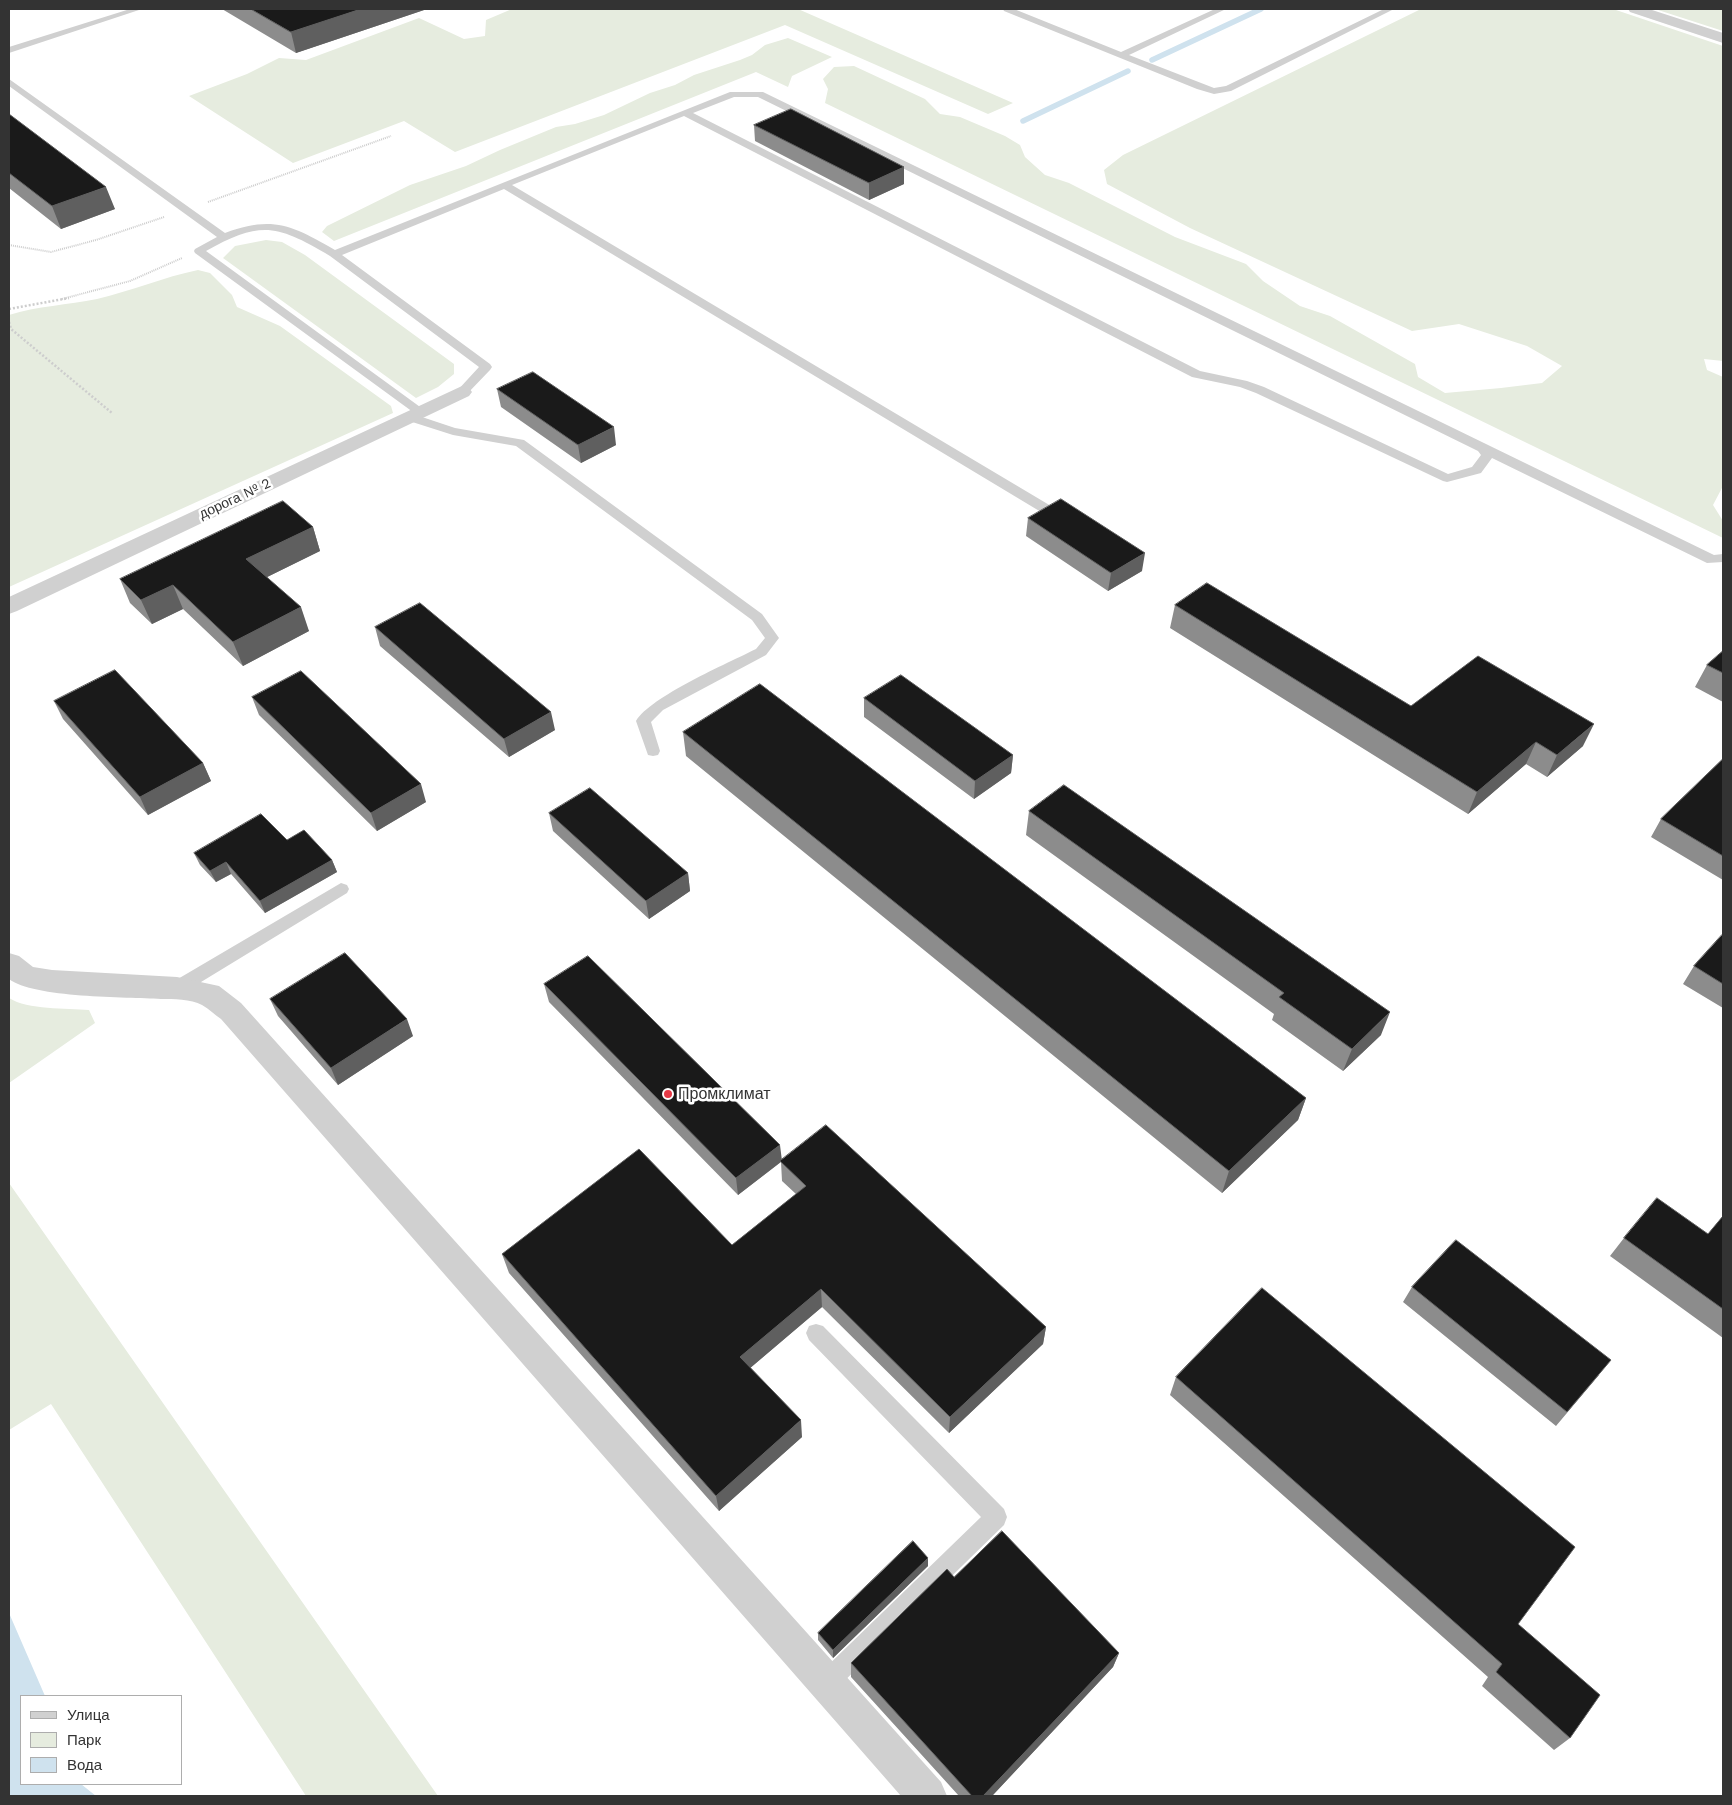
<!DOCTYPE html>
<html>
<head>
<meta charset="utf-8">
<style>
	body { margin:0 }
	#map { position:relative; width:1732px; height:1805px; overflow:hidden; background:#fff; font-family:"Work Sans",sans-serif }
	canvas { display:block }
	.frame { position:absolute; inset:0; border:10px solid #333; pointer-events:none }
	.legend { position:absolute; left:20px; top:1695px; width:162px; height:90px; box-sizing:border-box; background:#fff; border:1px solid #adadad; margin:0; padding:6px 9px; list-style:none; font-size:15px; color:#333 }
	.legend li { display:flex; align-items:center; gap:10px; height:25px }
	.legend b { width:25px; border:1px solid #adadad }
</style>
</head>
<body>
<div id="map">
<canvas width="1732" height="1805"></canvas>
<div class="frame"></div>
<ul class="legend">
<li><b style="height:6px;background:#d0d0d0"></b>Улица</li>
<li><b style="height:14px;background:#e6ecdf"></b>Парк</li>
<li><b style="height:14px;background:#cfe2ee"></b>Вода</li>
</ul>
</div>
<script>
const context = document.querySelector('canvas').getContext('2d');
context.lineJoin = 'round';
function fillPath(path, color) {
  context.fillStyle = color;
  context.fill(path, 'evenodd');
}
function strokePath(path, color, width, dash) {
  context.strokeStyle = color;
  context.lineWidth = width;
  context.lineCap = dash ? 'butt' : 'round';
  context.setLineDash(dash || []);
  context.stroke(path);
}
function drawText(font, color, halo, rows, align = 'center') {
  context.font = font + ' "Work Sans",sans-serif';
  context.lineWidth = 5;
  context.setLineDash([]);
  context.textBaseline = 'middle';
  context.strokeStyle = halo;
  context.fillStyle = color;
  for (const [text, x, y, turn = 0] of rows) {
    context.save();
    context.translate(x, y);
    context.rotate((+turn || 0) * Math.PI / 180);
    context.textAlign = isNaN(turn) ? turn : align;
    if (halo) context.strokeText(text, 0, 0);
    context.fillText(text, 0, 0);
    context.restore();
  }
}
fillPath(new Path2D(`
	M512,9H798L1013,103L988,114L785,25L455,152L404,121L293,163L189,96L247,74L279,58L306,60L419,18L464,39L485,36L486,20Z
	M1421,9H1613L1723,46V361L1704,359L1707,370L1723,377V486L1713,505L1723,521V538L825,103L828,89L823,79L834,67L854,66L925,99L940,114L960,117L1005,136L1020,145L1025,157L1045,175L1069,183L1175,237L1246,264L1263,281L1300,306L1330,316L1415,364L1418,377L1445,393L1501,388L1542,383L1562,366L1527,346L1459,324L1412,331L1190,228L1107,184L1104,170L1123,155Z
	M1655,9H1723V31Z
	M788,38L832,57L792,76L788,87L756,72L334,241L322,232L327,226L410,185L466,166L500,150L556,127L575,124L604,115L650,93L675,85L694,75L740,60L752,55L765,45Z
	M266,240L282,242L305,255L454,364V374L438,387L416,398L223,258L235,246Z
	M198,270L210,273L232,295L237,307L280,326L391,406L393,413L9,587V315C37,306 68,305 97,299C131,291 164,277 198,270Z
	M9,998C28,1010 66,1008 89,1010L95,1023L9,1083Z
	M9,1183L438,1796H306L51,1404L9,1430Z`), '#e6ecdf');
fillPath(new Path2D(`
	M9,1613L45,1696H21V1784H81L96,1796H9Z`), '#cfe2ee');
strokePath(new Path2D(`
	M1152,60L1261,9
	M1023,121L1128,71`), '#cfe2ee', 5.5);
strokePath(new Path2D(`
	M208,202L391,136
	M9,245L51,252L96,240L164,217
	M62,299L130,281L182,258`), '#cdcdcd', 2, [1, 1]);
strokePath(new Path2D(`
	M9,309L69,298
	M9,322L11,329L112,413`), '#cdcdcd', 2.5, [2, 2]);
fillPath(new Path2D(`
	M130,9H142L9,53V47Z
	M1003,9H1014L1121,52L1215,9H1226L1129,55L1214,88L1226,86L1384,9H1394L1231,91L1214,94L1197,89L1004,11Z
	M9,79L225,233C273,215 293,226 335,250L730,92H763L1714,555L1723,554V562L1707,563L1492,458L1481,473L1447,482L1443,481L1256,393L1240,387L1192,377L684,116L512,185L1051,506L1052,509L1051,512H1041L504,189L342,255L490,364L492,367L490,370L466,395L462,396L456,392L479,367L330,256C277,225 262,220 206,251L427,412L421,416L417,415L195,253L194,251L195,249L217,237L9,86ZM734,97H758L1478,451L1481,455L1472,467L1448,474L1264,387L1247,381L1200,371L693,113Z
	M410,413L455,428L524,440L762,614L779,638L766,655L663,710L651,722L660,751L658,755L653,756L648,755L636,721C650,697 728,663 756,649L765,638L752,620L516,446L453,435L406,420L404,417L406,414Z
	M341,883L347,885L349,889L347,893L183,993L177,995L171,993L169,988L171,983Z
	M816,1324L823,1326L1004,1509L1007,1517L1004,1525L834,1691L826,1694L818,1691L815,1683L818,1675L981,1517L809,1340L806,1333L809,1326Z`), '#d0d0d0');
fillPath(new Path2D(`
	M1628,9H1649L1723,33V43L1630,12Z
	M462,386L469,388L472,392L469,396L17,611L9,614V597Z
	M9,953L19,956L33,967L52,970L177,977L219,986L241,1003L941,1782L947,1796H901L221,1019C215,1015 209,1009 202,1005C191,999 173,999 161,999C127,997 33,998 9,979Z`), '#d0d0d0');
fillPath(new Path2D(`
	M222,9H427L296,53Z
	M9,114L115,209L61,229L9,188Z
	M754,125L904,167V184L869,200L755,141Z
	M497,389L616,445L581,463L501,407Z
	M1028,518L1142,571L1108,591L1026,536Z
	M313,527L320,551L267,577L309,631L243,666L183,609L152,624L130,603L120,579Z
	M1175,605L1411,706L1583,746L1547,777L1526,764L1468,814L1170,628Z
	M375,627L555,730L509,757L380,646Z
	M1723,651V702L1695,687L1707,665Z
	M252,697L426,802L377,831L259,715Z
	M864,698L1013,755L1011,773L974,799L864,717Z
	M54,701L203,763L211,781L148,815L63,719Z
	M683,732L1306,1098L1298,1120L1222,1193L686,756Z
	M1723,759V880L1651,837L1661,819Z
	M1029,811L1381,1035L1343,1071L1272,1020L1274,1014L1026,835Z
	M549,813L688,873L690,891L649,919L553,831Z
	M287,840L332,860L337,872L265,913L231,874L216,882L200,865L194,853Z
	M1723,936V1008L1683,984L1694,966Z
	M544,984L782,1160L1046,1327L1043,1344L949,1433L822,1307L750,1368L802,1437L719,1511L509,1273L502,1254L732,1245L796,1194L782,1181L781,1162L738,1195L549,1002Z
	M270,999L413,1036L338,1085L278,1016Z
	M1723,1216V1338L1610,1256L1624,1238L1708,1234Z
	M1412,1287L1599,1375L1556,1426L1403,1302Z
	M1176,1377L1518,1624L1570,1738L1554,1750L1482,1686L1488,1677L1170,1395Z
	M928,1558V1566L833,1658L818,1640V1633Z
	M954,1577L1119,1653L1113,1667L992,1796H959L851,1677V1663Z`), '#8c8c8c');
fillPath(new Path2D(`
	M361,9H427L296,53L291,32Z
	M904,167V184L869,200V183Z
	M106,187L115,209L61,229L52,206Z
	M614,427L616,445L581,463L578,445Z
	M313,527L320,551L255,583L246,559Z
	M1145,553L1142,571L1108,591L1111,573Z
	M173,585L183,609L152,624L141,600Z
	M301,607L309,631L243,666L233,642Z
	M551,712L555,730L509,757L504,739Z
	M1594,724L1583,746L1547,777L1557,755Z
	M1536,742L1526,764L1468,814L1477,792Z
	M1013,755L1011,773L974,799L975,781Z
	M203,763L211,781L148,815L140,797Z
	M421,784L426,802L377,831L371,813Z
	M332,860L337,872L265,913L260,901Z
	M226,862L231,874L216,882L210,871Z
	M688,873L690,891L649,919L646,901Z
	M1390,1012L1381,1035L1343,1071L1352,1049Z
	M407,1019L413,1036L338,1085L331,1068Z
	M1306,1098L1298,1120L1222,1193L1229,1171Z
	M780,1145L782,1161L738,1195L736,1178Z
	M821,1289L822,1307L742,1375L740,1357Z
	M1046,1327L1043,1344L949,1433L950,1417Z
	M801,1420L802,1437L719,1511L716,1496Z
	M928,1558V1566L833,1658V1650Z
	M1119,1653L1113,1667L992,1796H983Z`), '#5f5f5f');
const building = new Path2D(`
	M251,9H361L291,32Z
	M791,109L904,167L869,183L754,125Z
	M9,114L106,187L52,206L9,173Z
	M533,372L614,427L578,445L497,389Z
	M1061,499L1145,553L1111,573L1028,518Z
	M283,501L313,527L246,559L301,607L233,642L173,585L141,600L120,579Z
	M1207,583L1411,706L1478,656L1594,724L1557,755L1536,742L1477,792L1175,605Z
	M420,603L551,712L504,739L375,627Z
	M1723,651V673L1707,665Z
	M115,670L203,763L140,797L54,701Z
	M301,671L421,784L371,813L252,697Z
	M901,675L1013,755L975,781L864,698Z
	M760,684L1306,1098L1229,1171L683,732Z
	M1723,759V856L1661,819Z
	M1064,785L1390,1012L1352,1049L1279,997L1284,993L1029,811Z
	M590,788L688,873L646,901L549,813Z
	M261,814L287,840L304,830L332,860L260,901L226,862L210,871L194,853Z
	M1722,935L1723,936V984L1694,966Z
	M345,953L407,1019L331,1068L270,999Z
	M588,956L780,1145L736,1178L544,984Z
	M826,1125L1046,1327L950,1417L821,1289L740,1357L801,1420L716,1496L502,1254L639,1149L732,1245L806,1186L780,1161Z
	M1657,1198L1708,1234L1723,1216V1309L1624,1238Z
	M1456,1240L1611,1360L1567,1412L1412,1287Z
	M1262,1288L1575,1547L1518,1624L1600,1695L1570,1738L1496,1672L1502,1664L1176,1377Z
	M1002,1531L1119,1653L983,1796H972L851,1663L947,1569L954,1577Z
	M913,1541L928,1558L833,1650L818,1633Z`);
fillPath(building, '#1a1a1a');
strokePath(building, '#5f5f5f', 1);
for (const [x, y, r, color] of [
	[668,1094,5,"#e63946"]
]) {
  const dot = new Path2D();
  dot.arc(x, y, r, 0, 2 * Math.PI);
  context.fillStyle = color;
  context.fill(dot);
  strokePath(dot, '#fff', 2);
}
drawText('14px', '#333', '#fff', [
	["дорога № 2",235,499,-25]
]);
drawText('16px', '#333', '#fff', [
	["Промклимат",678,1094]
], 'left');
</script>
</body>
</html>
